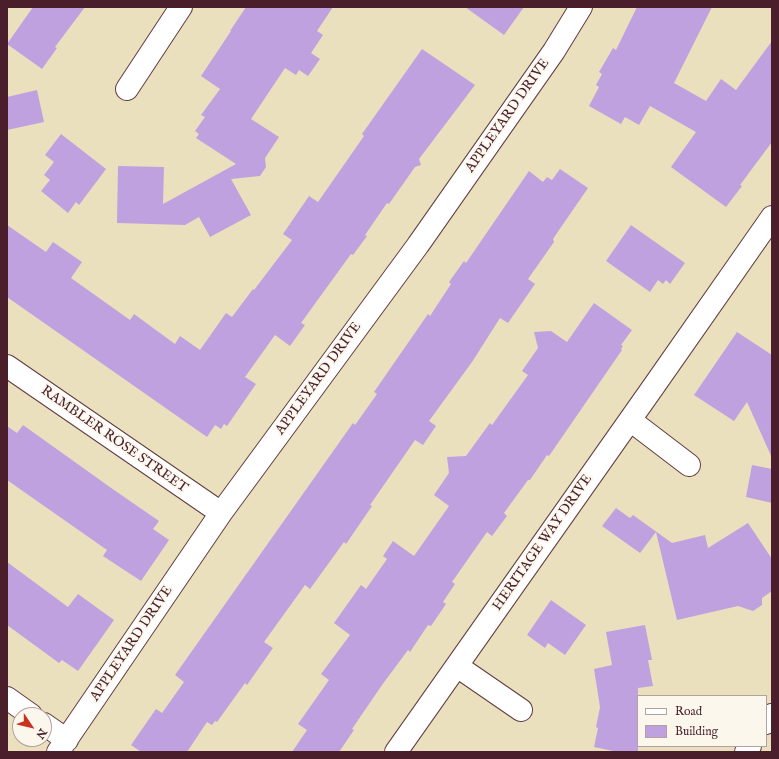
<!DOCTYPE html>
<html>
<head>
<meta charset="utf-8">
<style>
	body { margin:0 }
	#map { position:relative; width:779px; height:759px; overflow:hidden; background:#eae0bd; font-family:"IM FELL English",serif }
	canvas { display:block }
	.frame { position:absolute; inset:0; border:8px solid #4a1f2b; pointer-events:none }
	.legend { position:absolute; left:637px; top:695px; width:130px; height:52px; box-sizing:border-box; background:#fbf7ec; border:1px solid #b4a19f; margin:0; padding:5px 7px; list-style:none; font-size:12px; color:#4a1f2b }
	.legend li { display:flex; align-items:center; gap:8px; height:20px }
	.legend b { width:20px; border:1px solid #b4a19f }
	.north { position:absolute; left:12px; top:707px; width:40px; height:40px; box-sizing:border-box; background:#fbf7ec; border:1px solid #b4a19f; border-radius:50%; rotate:125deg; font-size:11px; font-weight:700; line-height:16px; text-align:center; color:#4a1f2b }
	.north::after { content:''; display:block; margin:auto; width:14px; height:18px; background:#c8321e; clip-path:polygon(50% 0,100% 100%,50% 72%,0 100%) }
</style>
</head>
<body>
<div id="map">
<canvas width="779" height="759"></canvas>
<div class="frame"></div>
<ul class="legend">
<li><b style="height:5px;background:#fff"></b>Road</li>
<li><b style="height:11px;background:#bfa1e0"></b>Building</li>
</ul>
<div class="north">N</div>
</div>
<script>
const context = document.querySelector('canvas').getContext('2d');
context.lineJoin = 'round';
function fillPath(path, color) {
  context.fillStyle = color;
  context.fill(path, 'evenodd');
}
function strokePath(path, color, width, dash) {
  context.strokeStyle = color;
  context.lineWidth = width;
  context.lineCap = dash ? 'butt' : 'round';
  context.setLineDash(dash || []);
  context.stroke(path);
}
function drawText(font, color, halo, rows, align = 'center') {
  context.font = font + ' "IM FELL English",serif';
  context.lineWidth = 4;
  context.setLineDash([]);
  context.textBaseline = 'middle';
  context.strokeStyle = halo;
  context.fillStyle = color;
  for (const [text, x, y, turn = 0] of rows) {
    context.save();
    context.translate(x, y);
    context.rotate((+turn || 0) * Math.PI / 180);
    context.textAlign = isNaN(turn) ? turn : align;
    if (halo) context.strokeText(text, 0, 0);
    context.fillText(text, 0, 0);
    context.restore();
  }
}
fillPath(new Path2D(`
	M33,7H85L55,47L57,48L42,69L7,44Z
	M246,7H333L317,31L323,35L311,53L320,59L308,76L299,70L296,75L285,68L251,119L279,137L265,158L266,167L260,176L231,179L251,215L210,237L199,217L185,225L117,223L118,166L164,167L163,204L236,164L196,138L199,134L195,131L205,117L201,115L220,89L201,76L231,31H230Z
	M465,7H524L504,35Z
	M637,7H712L674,83L706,101L721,79L736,90L772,41V142L740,185L742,186L726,207L671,167L696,132L650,106L639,125L625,117L621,124L589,106L599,87L596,85L602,74L599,72L613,48L616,50Z
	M422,49L475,85L419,159L421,165L415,167L389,204L387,203L365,235L367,236L353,255L351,254L301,323L305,325L290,346L275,335L245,377L256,384L227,426L224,424L221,429L215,425L207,437L7,297V225L46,252L53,242L82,262L71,278L130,320L134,314L175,344L180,336L200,350L226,313L232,317L253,289L254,290L292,240L283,234L309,196L318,202L364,136L362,134Z
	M37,90L44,122L7,130V97Z
	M61,134L106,169L79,205L76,202L68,213L41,191L50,180L44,175L54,162L45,155Z
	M560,169L588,188L557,233L553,239L554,242L528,279L535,284L508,323L500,318L472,362L429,421L436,426L423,445L415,440L370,505L372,506L346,544L344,542L310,589L305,585L264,642L273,648L247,685L245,683L217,722L215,721L212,725L207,722L187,752H141L131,745L156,709L162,713L184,682L175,675L353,423L355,425L377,394L374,392L428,314L430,316L451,284L449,282L464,261L466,263L529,171L543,182L547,177L552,180Z
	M631,225L685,263L670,284L666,280L663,284L658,280L650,292L606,261Z
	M594,303L632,330L621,345L623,346L621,349L622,350L549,456L547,455L530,480H528L504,513L507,516L492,536L487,532L452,582L455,584L443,602L446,604L431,626L428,625L410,652L408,650L382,685L352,729L354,730L339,752H292L307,730L298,724L329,680L321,674L350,635L334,623L361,585L366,589L387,559L383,556L393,541L414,556L449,506L434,495L449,473L447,457L466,456L490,423L492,425L528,375L522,371L538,348L534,332L551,331L567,342Z
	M737,332L772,355V458L747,402L734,421L694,395Z
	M23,425L114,490L159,521L153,529L169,540L141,581L103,556L107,550L7,480V426L17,433Z
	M752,465L772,469V503L746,497Z
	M616,508L630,518L633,515L672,543L705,535L708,548L748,523L772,559V591L762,598V605L753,611L738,606L677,620L656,532L640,553L602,526Z
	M7,562L68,607L78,594L114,620L78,671L62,660L59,663L7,625Z
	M551,600L586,625L565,655L548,643L545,648L527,635Z
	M645,625L652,660H648L653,686L638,688V752H618L594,747L598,728L596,727L600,707L594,669L612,665L606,632Z`), '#bfa1e0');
const minor = new Path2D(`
	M127,89L181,7
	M7,366L221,513
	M630,420L689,465
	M457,666L521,710
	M7,698L31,715
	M44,724L67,740
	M58,752L221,513L418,245L554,51L581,7
	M396,752L656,383L772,217`);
const tertiary = new Path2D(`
	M766,723L772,715
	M746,752L750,746`);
strokePath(minor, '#623c41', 24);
strokePath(tertiary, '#623c41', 24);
strokePath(minor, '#fff', 22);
strokePath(tertiary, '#fff', 22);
drawText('14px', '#4a1f2b', '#fbf7ec', [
	["APPLEYARD DRIVE",508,116,-55],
	["APPLEYARD DRIVE",319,379,-54],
	["RAMBLER ROSE STREET",114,440,35],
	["HERITAGE WAY DRIVE",543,543,-55],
	["APPLEYARD DRIVE",132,644,-56]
]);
</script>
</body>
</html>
